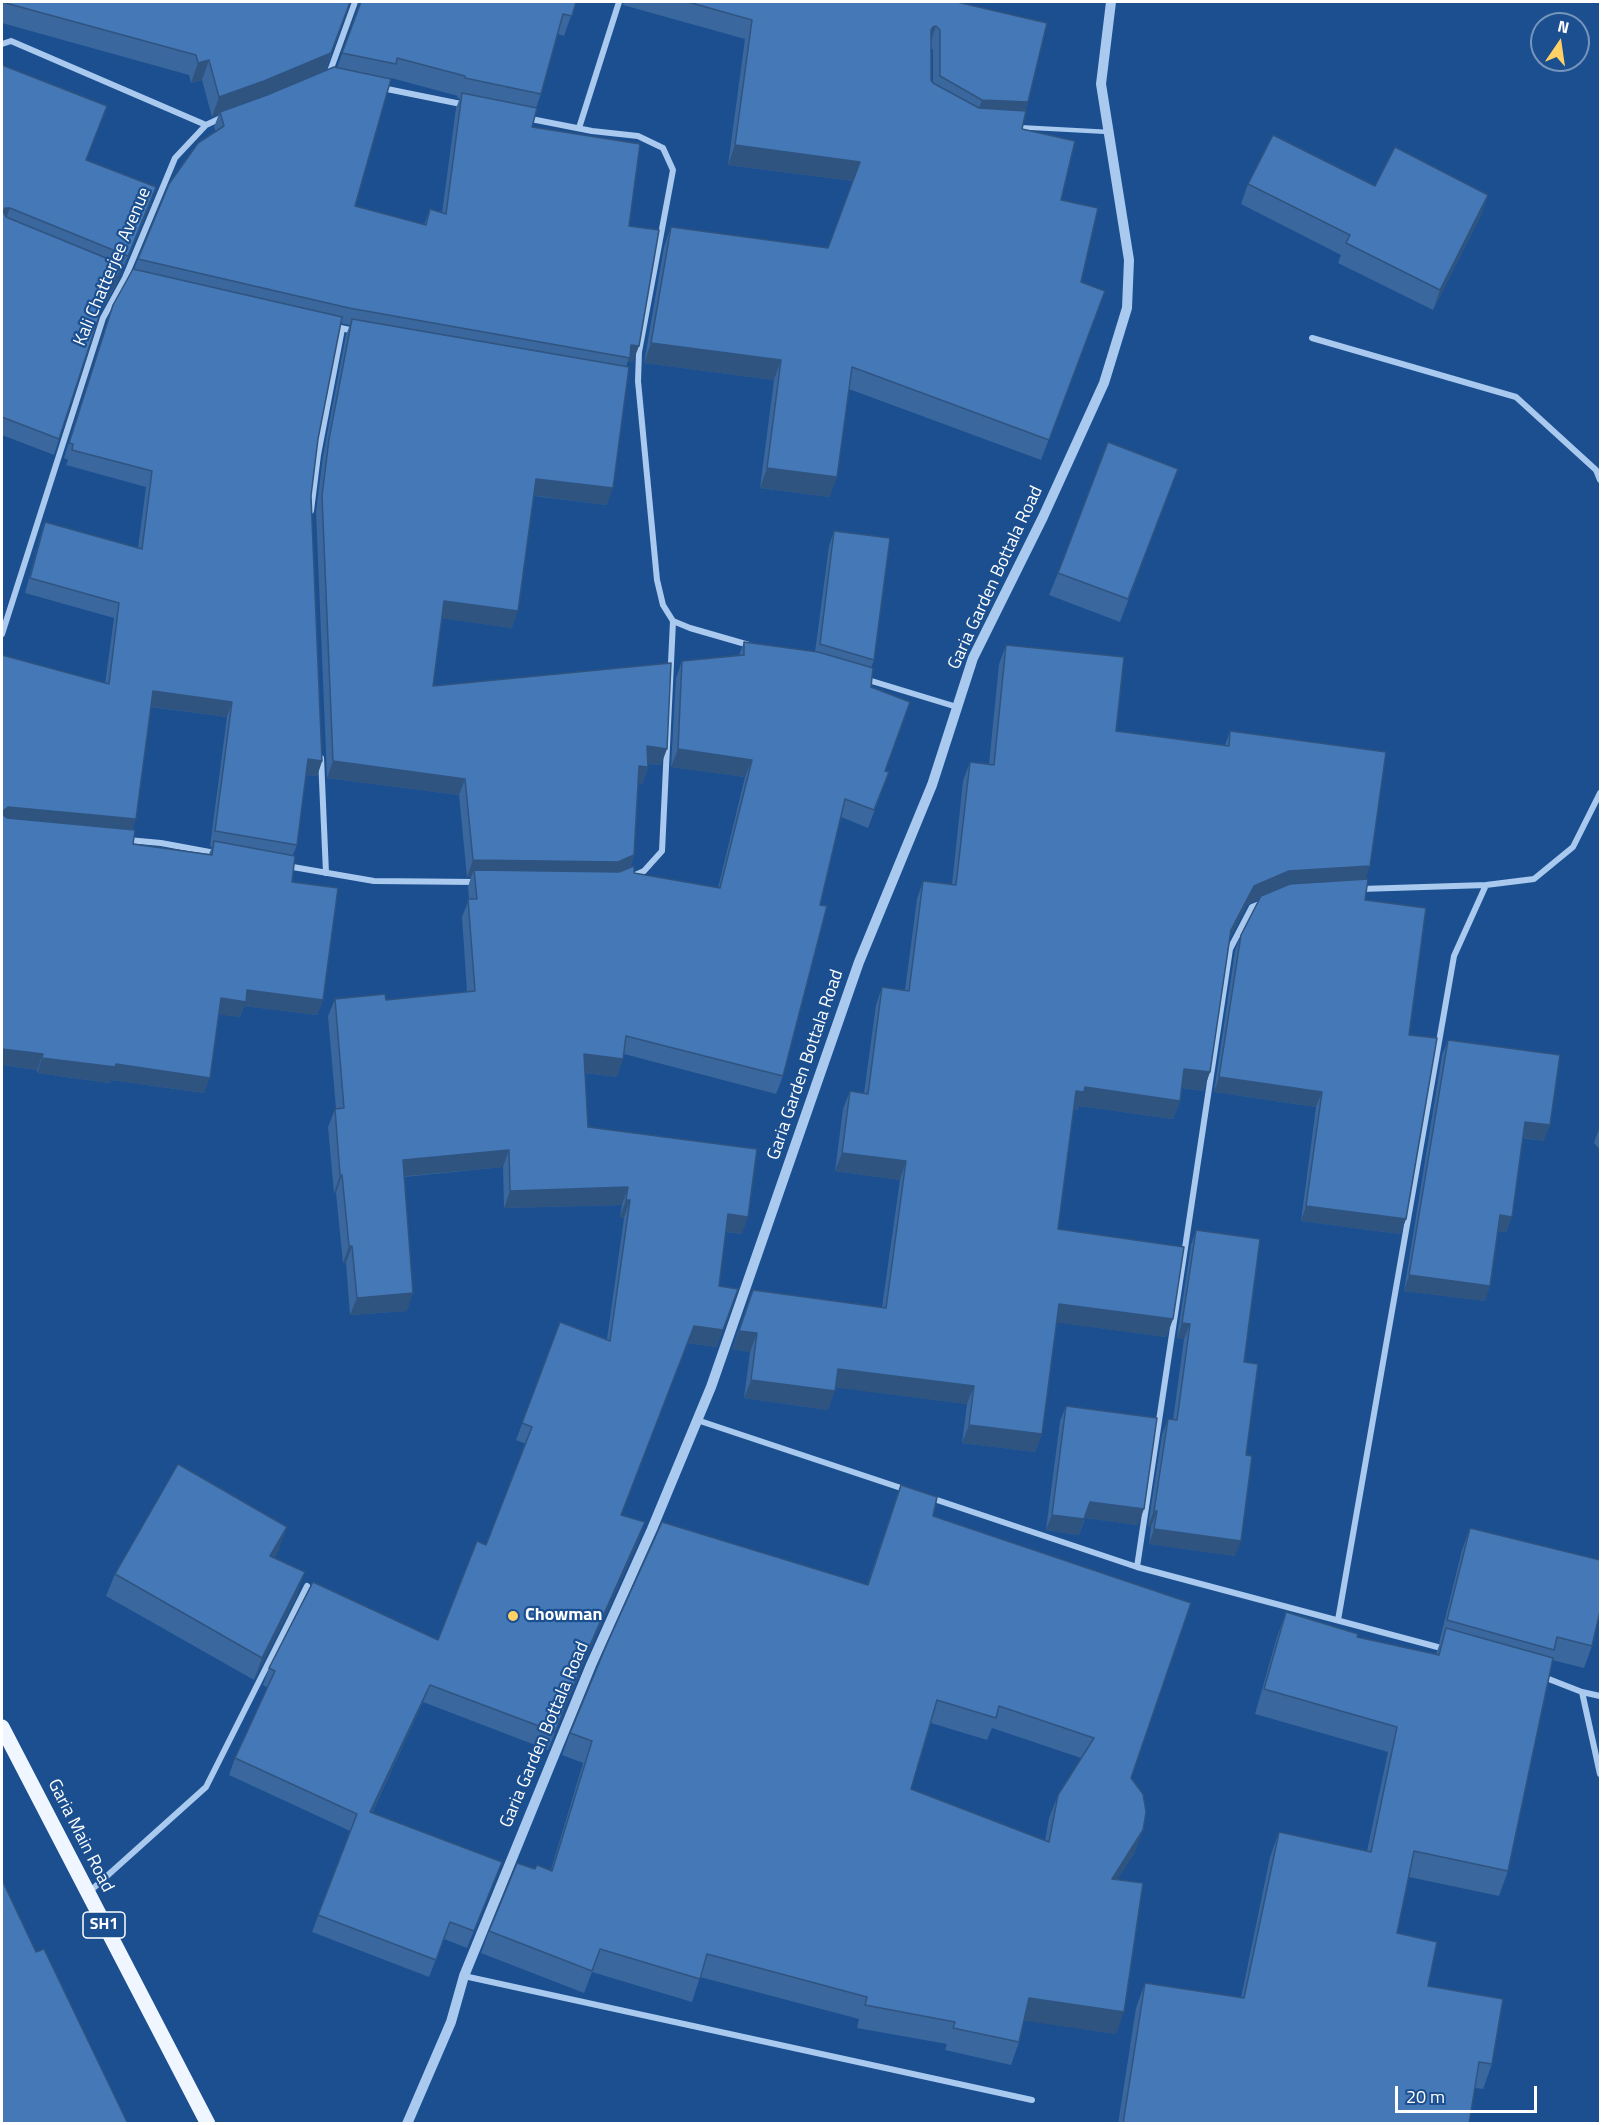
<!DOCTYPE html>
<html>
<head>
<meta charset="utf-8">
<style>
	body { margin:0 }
	#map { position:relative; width:1602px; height:2125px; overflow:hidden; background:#1b4f8f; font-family:"Titillium Web",sans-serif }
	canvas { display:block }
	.frame { position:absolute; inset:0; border:3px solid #fff; pointer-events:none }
	.north { position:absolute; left:1530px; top:12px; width:60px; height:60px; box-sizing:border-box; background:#1b4f8f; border:2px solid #7695bc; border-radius:50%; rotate:13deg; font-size:16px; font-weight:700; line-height:24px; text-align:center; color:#fff }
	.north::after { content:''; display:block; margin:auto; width:21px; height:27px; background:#ffd166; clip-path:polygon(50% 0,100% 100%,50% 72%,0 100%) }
	.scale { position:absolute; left:1395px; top:2086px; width:142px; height:27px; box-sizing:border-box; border:3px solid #fff; border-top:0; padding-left:8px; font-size:18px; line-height:21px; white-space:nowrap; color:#fff; -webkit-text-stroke:4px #1b4f8f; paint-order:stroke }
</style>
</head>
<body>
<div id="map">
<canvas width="1602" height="2125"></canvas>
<div class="frame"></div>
<div class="north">N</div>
<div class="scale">20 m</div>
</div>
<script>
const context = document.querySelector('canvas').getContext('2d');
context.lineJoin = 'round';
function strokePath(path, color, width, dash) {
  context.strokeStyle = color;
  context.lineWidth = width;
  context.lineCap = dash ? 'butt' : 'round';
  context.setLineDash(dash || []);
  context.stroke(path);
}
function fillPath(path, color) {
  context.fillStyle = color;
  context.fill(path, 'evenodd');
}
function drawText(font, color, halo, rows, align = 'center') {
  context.font = font + ' "Titillium Web",sans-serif';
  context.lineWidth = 4.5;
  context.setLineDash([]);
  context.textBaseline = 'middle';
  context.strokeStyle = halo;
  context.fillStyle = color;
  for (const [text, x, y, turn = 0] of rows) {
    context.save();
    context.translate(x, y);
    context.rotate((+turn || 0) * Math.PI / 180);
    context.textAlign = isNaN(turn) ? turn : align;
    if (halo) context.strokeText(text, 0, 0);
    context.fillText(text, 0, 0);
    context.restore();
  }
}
strokePath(new Path2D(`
	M1016,127L1109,132`), '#a9c9ee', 4.5);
strokePath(new Path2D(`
	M2,44L11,41L206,125
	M329,74L355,2
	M382,88L466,105
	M526,118L592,131L638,136L663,148L673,170L639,352L638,381L657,580L663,605L673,621
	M579,128L619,2
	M332,326L354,331
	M1312,338L1516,397L1596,470L1600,480
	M311,511L318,455L342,329
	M2,634L103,318L125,278L175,158L206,125L223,117
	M865,679L957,707
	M321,758L326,873
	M128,840L161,843L215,853
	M287,866L374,881L477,882
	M633,876L644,871L662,851L673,621L690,628L749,645
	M1361,889L1486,885
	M697,1420L907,1490
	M931,1498L1137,1567L1445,1649
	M1137,1567L1230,949L1252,907L1262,903
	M1338,1620L1454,956L1486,885L1534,879L1573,847L1600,793
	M1541,1676L1582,1692L1600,1696
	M1582,1692L1600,1774
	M88,1893L206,1787L307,1586
	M464,1976L1032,2100`), '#a9c9ee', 6);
strokePath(new Path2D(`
	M407,2124L451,2022L464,1976L591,1665L652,1529L711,1387L859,962L932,785L973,658L1043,517L1104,383L1127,308L1129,260L1101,84L1111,2`), '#a9c9ee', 10);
strokePath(new Path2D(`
	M2,1727L208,2124`), '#f0f6ff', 15);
fillPath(new Path2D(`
	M2,2H350L325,71L337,68L360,4V2H576L564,36L558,34L541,94L536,108L532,127L629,226L633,362L628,361L626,367L607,505L534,496L512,628L442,618L433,686L661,765L648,764V767L642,784L638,783L634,855L630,868L634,873L718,888L745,777L671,767L676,678L682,661L739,655L744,642L815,652L829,546L834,531L874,660L871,668V687L885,771L889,772L868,828L841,817L820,905L783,1076L776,1094L624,1054L617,1077L585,1073L588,1127L742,1234L726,1232L719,1286L717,1347L687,1343L621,1515L639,1540L584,1662L548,1750L423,1702L372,1813L502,1862L467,1948L444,1939L429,1977L312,1932L350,1831L229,1775L235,1758L268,1688L263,1685L269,1668L438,1640L486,1545L526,1444L516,1440L560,1322L607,1339L624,1218L620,1217L622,1205L504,1208L503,1167L404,1177L407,1311L350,1315L346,1263H343L336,1193H334L328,1127L335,1109H336L328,1016L335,999L386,1000L467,992L462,917L469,899L468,887L471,877H467L459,795L327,778L316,512L323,456L346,335L350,325L340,323L318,439L311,496L322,761L317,776L306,775L297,845L293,855L292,882L323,1000L317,1015L244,1006L240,1017L219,1014L204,1093L111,1080L110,1083L37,1073V1070L2,1065V656L105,684L114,618L25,593L40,538L45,522L138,548L146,487L66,465L68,460L64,458L113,305L134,269L138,259L216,132L214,127L219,114L212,117L202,80L191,83L189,75L2,23ZM391,78L458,96L457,98H460L456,108L442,213L430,209L424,225L355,206ZM151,707L227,717L210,846L212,847L209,854L133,844V830Z
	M624,2H957L1028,102L1025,111L1022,129L1061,200L1081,282L1105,291L1041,460L849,389L830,497L760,488L774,380L644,363L664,247L671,227L828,248L853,181L728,165L745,39L623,5ZM931,48L933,50V82L931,80Z
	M2,65L86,160L151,203L122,271H121L118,281L100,313L54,455L2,435Z
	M1248,184L1375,186L1488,195L1481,215L1433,310L1338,263L1341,255L1241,204Z
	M1178,469L1120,622L1049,595L1058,573Z
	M1006,645L1116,731L1225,745L1230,731L1365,879V900L1409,1035L1406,1219L1400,1234L1301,1221L1316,1107L1214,1092L1235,951L1241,935L1260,899L1247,905L1230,938L1210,1072L1203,1091L1182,1088L1180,1101L1173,1119L1079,1106L1077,1110L1074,1109L1058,1229L1173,1319L1166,1337L1056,1322L1042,1434L1035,1452L962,1443L967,1404L835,1387L828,1410L744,1398L750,1352L732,1349L753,1290L882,1307L900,1180L835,1171L843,1109L850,1091L864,1093L876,1005L882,987L905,990L917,899L923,881L952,884L963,781L970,762L989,764L999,664Z
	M1448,1040L1544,1141L1523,1138L1512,1217L1506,1232L1498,1231L1485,1301L1404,1291L1442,1055Z
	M1600,1126V1150L1594,1143Z
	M1196,1230L1244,1362L1246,1455L1235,1556L1149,1544L1151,1527L1148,1526L1162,1435L1168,1419L1173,1420L1184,1339L1177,1338L1191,1245Z
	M1066,1406L1138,1525L1085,1518L1079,1535L1046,1530L1060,1421Z
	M901,1485L933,1516L1131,1778L1135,1852L1117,1879L1116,2034L1024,2020L1019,2042L1011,2065L945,2050L947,2044L857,2028L859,2019L700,1977L692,2002L592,1972L584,1993L481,1953L489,1931L535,1869L551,1870L583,1763L562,1755L570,1733L867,1585ZM931,1723L987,1740L992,1728L1081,1758L1058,1795L1049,1818L1045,1841L911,1789Z
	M1470,1528L1592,1646L1584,1668L1552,1660L1508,1871L1499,1896L1409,1877L1397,1933L1428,1986L1492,2064L1483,2089L1475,2088L1469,2124H1118L1136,2008L1145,1983L1241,1998L1270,1857L1279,1832L1367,1851L1388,1752L1255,1714L1277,1637L1286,1612L1357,1637L1436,1654L1440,1643H1439L1462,1550Z
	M279,1549L274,1558L297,1595L254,1680L106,1596L115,1574Z`), '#3a679d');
fillPath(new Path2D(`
	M936,26L929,46L924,50L933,27Z
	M331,53L324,73L221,114L220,112L219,114L212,117L219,97Z
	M209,60L202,80L191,83L198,63Z
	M982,100L1028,102L1021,122L974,120Z
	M735,145L860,162L853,181L728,165Z
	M156,187L151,203L122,271L128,256Z
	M1488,195L1481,215L1433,310L1440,290Z
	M5,208H10L4,223L3,211Z
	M123,265L118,281L98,316L104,301Z
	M651,343L781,360L774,380L644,363Z
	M631,345L639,346L633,362L628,361Z
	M767,468L837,477L830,497L760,488Z
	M536,479L613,488L607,505L530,495Z
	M444,601L518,611L512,628L438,618Z
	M153,691L232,702L227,717L147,706Z
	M647,746L667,749L661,765L641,763Z
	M678,749L752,760L745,777L671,767Z
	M308,759L322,761L317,776L302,775Z
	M333,761L465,779L459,795L327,778Z
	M639,766L648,767L642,784L633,782Z
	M8,807L136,819L131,835L2,823L3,811Z
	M634,855L628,872L474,870L471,877H467L473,860Z
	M1370,866L1364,884L1282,889L1247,905L1225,948L1231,930L1254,886L1289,871Z
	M247,990L323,1000L317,1015L244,1006L240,1017L215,1014L221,998Z
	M2,1049L43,1054L37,1070L2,1065Z
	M584,1054L623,1059L617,1077L578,1072Z
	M42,1058L116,1064L210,1078L204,1093L111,1080L110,1083L37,1073Z
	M1184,1069L1210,1072L1203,1091L1177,1087Z
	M1219,1077L1322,1092L1316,1107L1214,1092Z
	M1085,1087L1180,1101L1173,1119L1079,1106L1077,1110L1070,1109L1076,1091Z
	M1525,1122L1550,1125L1544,1141L1520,1137Z
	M509,1150L503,1167L396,1177L403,1160Z
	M842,1153L906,1161L900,1180L835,1171Z
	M340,1175H342L336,1193H334Z
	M628,1187L622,1205L504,1208L510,1191Z
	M626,1200H630L624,1218L620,1217Z
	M1306,1206L1406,1219L1400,1234L1301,1221Z
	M728,1214L748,1217L742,1234L722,1231Z
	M1500,1215L1512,1217L1506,1232L1495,1231Z
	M349,1246H352L346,1263H343Z
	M1409,1275L1490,1286L1485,1301L1404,1291Z
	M413,1293L407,1311L350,1315L357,1298Z
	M1059,1304L1173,1319L1166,1337L1052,1322Z
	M1182,1323L1190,1324L1184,1339L1177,1338Z
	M694,1326L723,1330L717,1347L687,1343Z
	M739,1331L757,1333L750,1352L732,1349Z
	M838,1369L974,1386L967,1404L831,1387Z
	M751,1380L835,1391L828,1410L744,1398Z
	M969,1425L1042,1434L1035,1452L962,1443Z
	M1090,1502L1144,1509L1138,1525L1085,1518Z
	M1154,1511H1157L1151,1527L1148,1526Z
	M1052,1515L1084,1519L1079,1535L1046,1530Z
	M645,1522L639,1540L584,1662L548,1750L590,1645Z
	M287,1527L279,1549L262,1579L270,1556Z
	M1154,1529L1241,1541L1235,1556L1149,1544Z
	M305,1572L297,1595L254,1680L262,1658Z
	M430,1685L423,1702L364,1829L370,1812Z
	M1143,1830L1135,1852L1104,1901L1112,1879Z
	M1029,1998L1124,2012L1116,2034L1020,2020Z`), '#305480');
const building = new Path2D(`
	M2,2H350L331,53L264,81L219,97L209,60L198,63L196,55Z
	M361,2H576L572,16L563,14L541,94L465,78V76L397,58L396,64L342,53Z
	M688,2H957L1047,23L1028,102L982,100L940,76V30L936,26L933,27L931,30V80L933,83L979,108L1026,111L1022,129L1075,141L1061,200L1098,208L1081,282L1105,291L1049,440L852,367L837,477L767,468L781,360L651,343L671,227L828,248L860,162L735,145L752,20Z
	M2,65L107,106L86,160L156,187L128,256L10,208H5L3,211L6,217L123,265L104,301L59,439L2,417Z
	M334,67L391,79L355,206L426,225L430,209L446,214L462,93L537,108L532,127L640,144L629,226L659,230L639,346L631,345L630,358L349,308L138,259L169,184L198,143L224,126L220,112L267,95Z
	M1273,135L1375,186L1395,147L1488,195L1440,290L1346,243L1350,235L1248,184Z
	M133,269L342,317L318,439L311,496L322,761L308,759L297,845L215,831L232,702L153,691L136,819L8,807L3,811V815L7,818L135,830L133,844L212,855L214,841L295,856L292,882L338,888L323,1000L247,990L246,1002L221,998L210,1078L116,1064L115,1067L42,1058L43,1054L2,1049V655L109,684L119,603L30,578L45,522L142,549L152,471L72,450L73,444L69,443L113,305Z
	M352,319L629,367L613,488L536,479L518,611L444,601L433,686L671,663L667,749L647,746L648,767L639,766L634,855L618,862L473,860L465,779L333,761L322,496L329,439Z
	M1108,442L1178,469L1128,599L1058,573Z
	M834,531L890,538L874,660L820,644Z
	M744,642L818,652L873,668L871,687L910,702L885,771L889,772L874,810L845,799L820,905L827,906L783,1076L626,1036L623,1059L584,1054L588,1127L757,1149L748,1217L728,1214L719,1286L738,1289L723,1330L694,1326L621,1515L645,1522L590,1645L555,1732L430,1685L370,1812L502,1862L474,1931L450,1922L436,1960L318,1915L357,1814L235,1758L275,1671L269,1668L313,1582L438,1640L477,1541L486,1545L532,1427L522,1423L560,1322L610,1341L630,1200H626L628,1187L510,1191L509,1150L403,1160L413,1293L357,1298L352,1246H349L342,1175H340L335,1109L344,1108L335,999L385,994L386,1000L475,991L468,899H477L474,870L619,872L634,866V873L720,888L752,760L678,749L682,661L744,655Z
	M1006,645L1124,657L1116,731L1229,746L1230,731L1386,752L1370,866L1289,871L1254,886L1231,930L1210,1072L1184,1069L1180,1101L1085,1087L1084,1092L1076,1091L1058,1229L1184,1247L1173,1319L1059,1304L1042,1434L969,1425L974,1386L838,1369L835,1391L751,1380L757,1333L739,1331L753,1290L886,1308L906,1161L842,1153L850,1091L868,1094L882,987L909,991L923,881L956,885L970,762L994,765Z
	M1368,879L1365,900L1426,908L1409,1035L1437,1038L1406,1219L1306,1206L1322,1092L1219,1077L1241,935L1261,896L1290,884Z
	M1448,1040L1560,1055L1550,1125L1525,1122L1512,1217L1500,1215L1490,1286L1409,1275Z
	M1196,1230L1260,1239L1244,1362L1258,1364L1246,1455L1252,1456L1241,1541L1154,1529L1157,1511H1154L1168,1419L1177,1420L1190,1324L1182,1323Z
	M1066,1406L1157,1418L1144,1509L1090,1502L1084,1519L1052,1515Z
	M178,1464L287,1527L270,1556L305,1572L262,1658L115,1574Z
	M901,1485L937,1497L933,1516L1191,1603L1131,1778L1143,1794L1146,1812L1143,1830L1112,1879L1143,1883L1124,2012L1029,1998L1019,2042L953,2028L955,2022L865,2005L867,1997L707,1954L700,1979L600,1949L592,1971L489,1931L517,1863L535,1869L537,1865L552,1871L592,1741L570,1733L606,1646L662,1522L868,1585ZM937,1700L996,1718L999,1706L1094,1738L1058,1795L1049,1842L911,1789Z
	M1470,1528L1600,1560V1611L1592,1646L1557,1637L1554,1650L1447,1620Z
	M1286,1612L1358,1634L1357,1637L1439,1655L1446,1628L1553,1658L1508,1871L1414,1851L1397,1933L1437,1942L1428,1986L1503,1999L1492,2064L1479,2062L1469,2124H1123L1145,1983L1244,1998L1279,1832L1371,1852L1397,1727L1264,1689Z
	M2,1880L36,1952L44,1949L128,2124H2Z`);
fillPath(building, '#4478b7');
strokePath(building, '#305480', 1.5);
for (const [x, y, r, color] of [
	[513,1616,6,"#ffd166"]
]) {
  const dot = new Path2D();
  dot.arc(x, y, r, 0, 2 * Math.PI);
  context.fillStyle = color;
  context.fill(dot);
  strokePath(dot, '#1b4f8f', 2);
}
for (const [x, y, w] of [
	[104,1925,42]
]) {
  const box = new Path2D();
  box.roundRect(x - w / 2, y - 13, w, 26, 4.5);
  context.fillStyle = '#1b4f8f';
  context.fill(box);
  strokePath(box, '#fff', 1.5);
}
drawText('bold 16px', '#fff', null, [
	["SH1",104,1925]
]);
drawText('18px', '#fff', '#1b4f8f', [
	["Kali Chatterjee Avenue",113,267,-67],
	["Garia Garden Bottala Road",996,578,-65],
	["Garia Garden Bottala Road",806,1065,-71],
	["Garia Garden Bottala Road",545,1735,-67],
	["Garia Main Road",80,1836,63]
]);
drawText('bold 18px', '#fff', '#1b4f8f', [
	["Chowman",525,1616]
], 'left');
</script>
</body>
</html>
